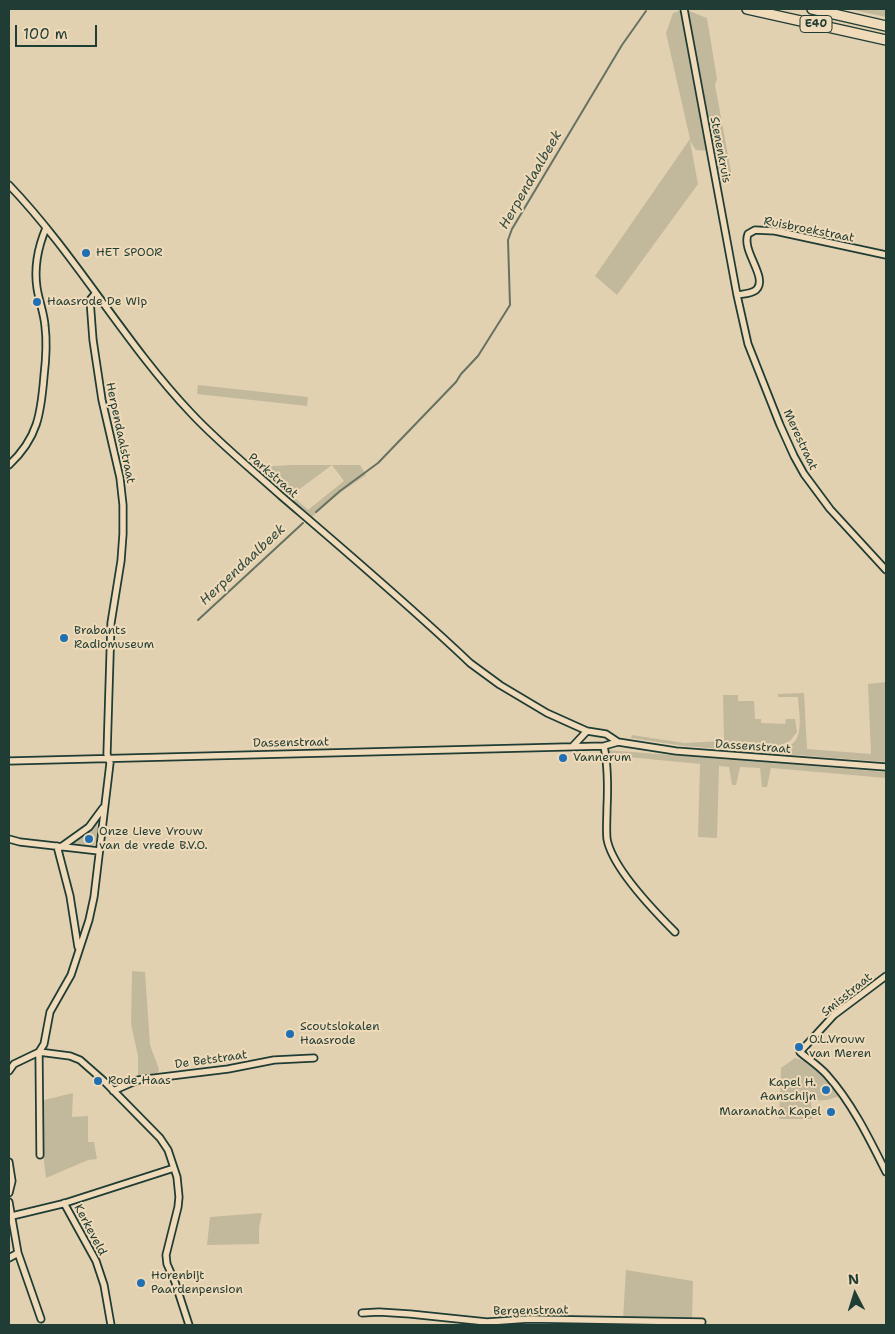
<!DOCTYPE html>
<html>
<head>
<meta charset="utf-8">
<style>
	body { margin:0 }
	#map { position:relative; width:895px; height:1334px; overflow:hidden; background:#e2d1b1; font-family:"Shantell Sans",sans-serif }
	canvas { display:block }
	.frame { position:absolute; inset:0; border:10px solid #1f3d34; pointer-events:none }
	.north { position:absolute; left:830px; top:1269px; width:50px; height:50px; -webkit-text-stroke:4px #efdab9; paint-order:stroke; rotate:355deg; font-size:14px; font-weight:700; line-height:20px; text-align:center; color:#1f3d34 }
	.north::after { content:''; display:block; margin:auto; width:18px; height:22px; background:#1f3d34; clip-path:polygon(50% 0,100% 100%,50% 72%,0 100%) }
	.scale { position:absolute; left:15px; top:25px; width:82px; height:22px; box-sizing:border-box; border:2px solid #1f3d34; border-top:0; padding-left:6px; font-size:15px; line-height:18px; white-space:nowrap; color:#1f3d34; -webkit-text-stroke:4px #efdab9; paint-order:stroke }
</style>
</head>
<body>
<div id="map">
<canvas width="895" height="1334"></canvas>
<div class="frame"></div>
<div class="north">N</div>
<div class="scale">100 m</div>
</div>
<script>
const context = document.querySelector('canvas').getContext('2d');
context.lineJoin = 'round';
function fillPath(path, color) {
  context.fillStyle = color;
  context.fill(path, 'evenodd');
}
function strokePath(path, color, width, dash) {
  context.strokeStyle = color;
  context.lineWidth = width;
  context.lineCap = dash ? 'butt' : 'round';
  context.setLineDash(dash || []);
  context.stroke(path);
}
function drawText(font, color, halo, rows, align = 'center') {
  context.font = font + ' "Shantell Sans",sans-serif';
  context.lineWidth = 4;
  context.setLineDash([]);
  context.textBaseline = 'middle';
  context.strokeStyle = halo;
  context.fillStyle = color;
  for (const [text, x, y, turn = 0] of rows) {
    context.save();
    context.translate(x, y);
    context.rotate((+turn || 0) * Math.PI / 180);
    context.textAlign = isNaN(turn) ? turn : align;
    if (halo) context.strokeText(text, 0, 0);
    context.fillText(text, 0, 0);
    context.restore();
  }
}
fillPath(new Path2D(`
	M684,9L707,18L717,79L715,85L732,177L717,187L711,151L696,150L690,141L698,184L617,295L595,276L690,139L666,33L673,13Z
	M849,9H886V17Z
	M198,385L308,397L307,406L197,394Z
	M292,465H360L366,475L341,492L312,517L294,501L296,499L308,510L344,481L332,465L289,497L255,467Z
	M886,682V762L759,752C764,748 771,749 778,749C807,747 799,717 798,697H778V694L804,693L807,749L871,754L868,684Z
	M723,695H738V701H754L755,719H761V723L785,724L786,719H795L797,732L790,741L781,745L758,747L748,751L684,746L631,738L632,735L684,743L724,741Z
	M607,750L886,772V778L771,768L767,787H762L760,768L740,767L736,785H732L729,767L719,766L717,838L698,837L700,764L607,755Z
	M98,819L96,841L94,845L89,847L71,845Z
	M132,971L145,972L150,1045L159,1069L158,1073L138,1076V1056L131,1024Z
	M795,1058C818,1065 826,1077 840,1096L827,1100L811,1101L812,1119H779L781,1068Z
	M73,1093L72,1117L88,1116V1142H94L97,1159L88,1160L46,1178L41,1136L40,1101Z
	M262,1213L259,1228V1244L207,1245L210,1217Z
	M626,1270L693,1281L692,1320L623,1319Z`), '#c2b89c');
strokePath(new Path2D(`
	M316,512L340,491L378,463L456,382L461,374L478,356L510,305L508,240L512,229L622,45L646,11
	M198,620L303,523`), '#667261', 2);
const minor = new Path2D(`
	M684,9L737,295L748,344L780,425L794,456L804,474L830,509L886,570
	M9,185C76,255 124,342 191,413C218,442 250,468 280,495C344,550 409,605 470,663L500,685L547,713L587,731L606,734L618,742L676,751L886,767
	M737,295C742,294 751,294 756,290C769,278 741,251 748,234L755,230L775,231L886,255
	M9,465C38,438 41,413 44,376C46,359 47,342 45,326C44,313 39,301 37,288C34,268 38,247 46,228
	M573,746L587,731
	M604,746C608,766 608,787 607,808C607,818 606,829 607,839C612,867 655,912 675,932
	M9,761L604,746L618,742
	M9,839L20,842L99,851
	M57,846L70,896L78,947
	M61,847L89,827L103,808
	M886,976L834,1015L800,1052C808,1059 819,1066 827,1075C852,1103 869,1138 886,1172
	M39,1052L70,1056L80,1060L105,1082L160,1138L168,1150L177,1177L179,1197L178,1207L166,1255L167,1264L175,1282L189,1325
	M39,1052L40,1155
	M9,1071L14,1064L39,1052L44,1044L50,1012L71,975L89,920L94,897L110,763L107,754L111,623L121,561L123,534V505L120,478L102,400L93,340L90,300L95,294
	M113,1091L138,1080L228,1069L274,1060L314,1058
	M9,1162L12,1181L9,1193
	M9,1202L18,1253L41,1319
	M64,1203L96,1261L104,1285L111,1325
	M12,1216L62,1204L174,1168
	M9,1258L18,1253
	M362,1313L379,1312L410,1314L487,1322L529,1319L702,1322`);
const highway = new Path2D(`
	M747,9L886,40
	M812,9L886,26`);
strokePath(minor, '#1f3d34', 9);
strokePath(highway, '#1f3d34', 12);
strokePath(minor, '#efdab9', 5.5);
strokePath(highway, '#efdab9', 9);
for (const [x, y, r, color] of [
	[86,253,5,"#1f6fb2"],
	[37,302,5,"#1f6fb2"],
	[64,638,5,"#1f6fb2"],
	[563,758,5,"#1f6fb2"],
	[89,839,5,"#1f6fb2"],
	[290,1034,5,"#1f6fb2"],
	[799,1047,5,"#1f6fb2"],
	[98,1081,5,"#1f6fb2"],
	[826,1090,5,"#1f6fb2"],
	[831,1112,5,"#1f6fb2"],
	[141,1283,5,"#1f6fb2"]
]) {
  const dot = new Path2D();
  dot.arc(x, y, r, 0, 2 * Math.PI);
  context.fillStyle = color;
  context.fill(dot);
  strokePath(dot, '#efdab9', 2);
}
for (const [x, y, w] of [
	[816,24,32]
]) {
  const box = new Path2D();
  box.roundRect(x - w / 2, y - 8.5, w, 17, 4);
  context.fillStyle = '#efdab9';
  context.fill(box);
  strokePath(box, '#1f3d34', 1);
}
drawText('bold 11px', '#1f3d34', null, [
	["E40",816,24]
]);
drawText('12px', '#1f3d34', '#efdab9', [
	["Stenenkruis",720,150,79],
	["Ruisbroekstraat",809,230,11],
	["Herpendaalstraat",120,433,78],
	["Merestraat",800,440,65],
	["Parkstraat",273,476,41],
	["Dassenstraat",291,743,-1],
	["Dassenstraat",753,747,4],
	["Smisstraat",847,995,-39],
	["De Betstraat",211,1060,-8],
	["Kerkeveld",90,1230,62],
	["Bergenstraat",531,1311,-1]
]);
drawText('12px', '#1f3d34', '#efdab9', [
	["HET SPOOR",96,253],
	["Haasrode De Wip",47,302],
	["Brabants",74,631],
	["Radiomuseum",74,645],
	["Vannerum",573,758],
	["Onze Lieve Vrouw",99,832],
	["van de vrede B.V.O.",99,846],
	["Scoutslokalen",300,1027],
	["Haasrode",300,1041],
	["O.L.Vrouw",809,1040],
	["van Meren",809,1054],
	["Rode Haas",108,1081],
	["Kapel H.",816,1083,"right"],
	["Aanschijn",816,1097,"right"],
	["Maranatha Kapel",821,1112,"right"],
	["Horenbijt",151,1276],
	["Paardenpension",151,1290]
], 'left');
drawText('italic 14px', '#374f43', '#efdab9', [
	["Herpendaalbeek",531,180,-60],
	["Herpendaalbeek",243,565,-43]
]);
</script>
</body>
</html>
